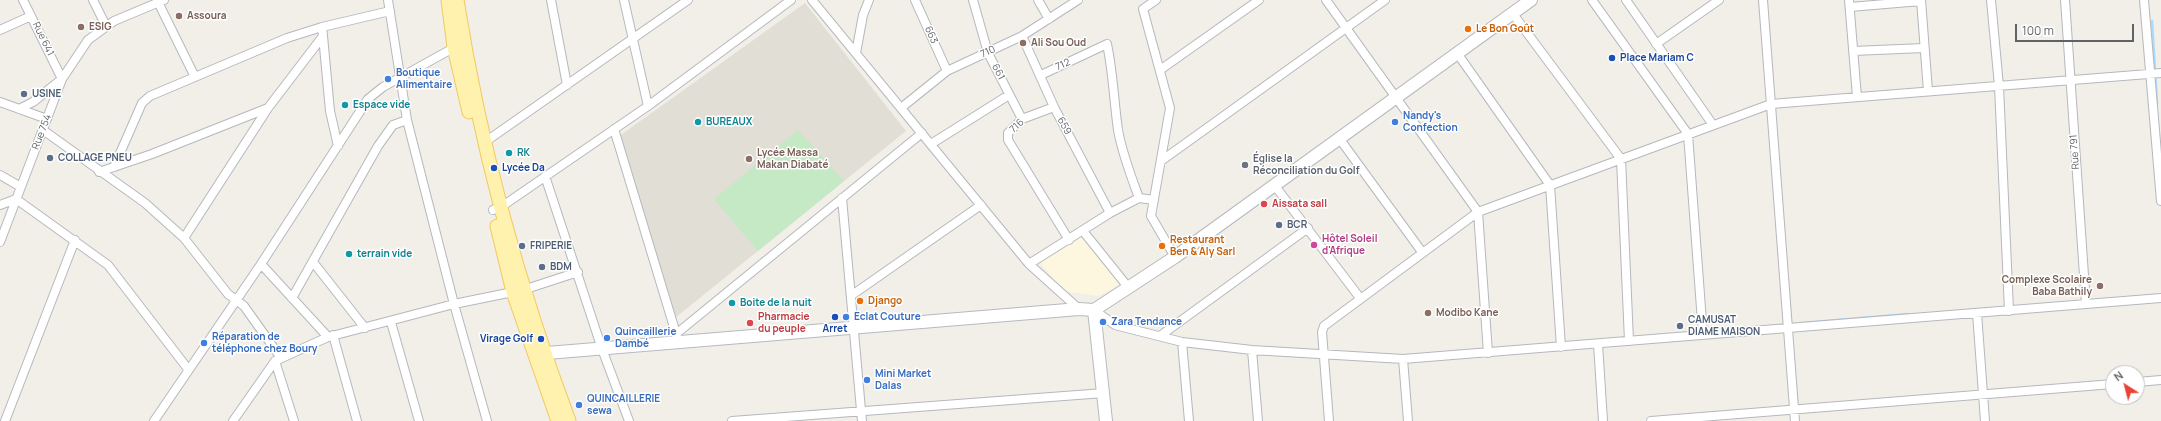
<!DOCTYPE html>
<html>
<head>
<meta charset="utf-8">
<style>
	body { margin:0 }
	#map { position:relative; width:2161px; height:421px; overflow:hidden; background:#f1efe8; font-family:Manrope,sans-serif }
	canvas { display:block }
	.north { position:absolute; left:2105px; top:365px; width:40px; height:40px; box-sizing:border-box; background:#fff; border:1px solid #bfc1c3; border-radius:50%; rotate:324deg; font-size:11px; font-weight:700; line-height:16px; text-align:center; color:#5f6368 }
	.north::after { content:''; display:block; margin:auto; width:14px; height:18px; background:#ea4335; clip-path:polygon(50% 0,100% 100%,50% 72%,0 100%) }
	.scale { position:absolute; left:2015px; top:24px; width:119px; height:18px; box-sizing:border-box; border:2px solid #5f6368; border-top:0; padding-left:5px; font-size:12px; line-height:14px; white-space:nowrap; color:#5f6368; -webkit-text-stroke:3px #fff; paint-order:stroke }
</style>
</head>
<body>
<div id="map">
<canvas width="2161" height="421"></canvas>
<div class="north">N</div>
<div class="scale">100 m</div>
</div>
<script>
const context = document.querySelector('canvas').getContext('2d');
context.lineJoin = 'round';
function fillPath(path, color) {
  context.fillStyle = color;
  context.fill(path, 'evenodd');
}
function strokePath(path, color, width, dash) {
  context.strokeStyle = color;
  context.lineWidth = width;
  context.lineCap = dash ? 'butt' : 'round';
  context.setLineDash(dash || []);
  context.stroke(path);
}
function drawText(font, color, halo, rows, align = 'center') {
  context.font = font + ' Manrope,sans-serif';
  context.lineWidth = 3;
  context.setLineDash([]);
  context.textBaseline = 'middle';
  context.strokeStyle = halo;
  context.fillStyle = color;
  for (const [text, x, y, turn = 0] of rows) {
    context.save();
    context.translate(x, y);
    context.rotate((+turn || 0) * Math.PI / 180);
    context.textAlign = isNaN(turn) ? turn : align;
    if (halo) context.strokeText(text, 0, 0);
    context.fillText(text, 0, 0);
    context.restore();
  }
}
fillPath(new Path2D(`
	M1083,233L1122,283L1099,296L1063,291L1040,262Z`), '#fef7e0');
fillPath(new Path2D(`
	M805,3L906,131L675,318L618,137Z`), '#e1ded6');
fillPath(new Path2D(`
	M798,130L844,181L758,251L714,199Z`), '#c5e8c5');
strokePath(new Path2D(`
	M2152,21L2157,103
	M1802,323L1908,314`), '#aadaff', 2.5);
const street = new Path2D(`
	M93,0L106,26
	M157,0L195,77
	M388,0L407,120L454,304L487,421
	M551,0L567,85
	M624,0L648,106
	M812,0L1029,264L1079,309
	M915,0L947,71
	M973,0L988,53L1022,119
	M1038,0L1049,19
	M1156,0L1143,9L1170,108L1151,216L1175,257
	M1326,0L1478,212L1488,353
	M1592,0L1688,134L1703,335
	M1626,0L1713,125
	M1763,0L1795,421
	M1849,0L1857,97
	M1921,0L1928,91
	M1991,0L1999,86L2009,311
	M2065,0L2086,304
	M2144,0L2161,201
	M1850,7L1921,1
	M1513,14L1621,159L1629,341
	M0,30L31,16
	M323,36L330,111L338,146
	M1022,36L1054,107L1110,213
	M1656,44L1719,0
	M1853,51L1924,48
	M856,53L863,15L869,0
	M1457,53L1550,185L1561,347
	M1160,70L1259,0
	M1041,75L1107,44C1113,72 1114,102 1118,130C1122,153 1131,176 1139,198
	M0,102L47,119
	M1054,107L1022,119L1008,133V140L1069,240
	M901,108L947,71L1022,36L1078,0
	M19,109L33,102L62,79L23,0
	M614,129L677,337
	M43,130L145,203L184,238L228,294L244,306L281,358
	M1339,138L1422,252
	M485,142L688,0
	M931,144L1009,95
	M1161,161L1385,0
	M114,167L142,103L150,96L287,38L322,27
	M99,172L152,154L268,108L323,36L322,27L390,11
	M0,175L21,187
	M545,176L602,349L629,421
	M1275,186L1360,298
	M842,198L862,421
	M0,205L16,199L108,265L188,369
	M493,210L501,207L648,106L791,0
	M1083,231L1128,287
	M184,238L268,108
	M0,242L62,79L88,40L114,21L164,0
	M313,262L365,328
	M261,264L328,337
	M1029,264L1110,213L1139,198L1154,200
	M523,290L578,272
	M852,295L981,205
	M292,298L378,146L393,125L407,120
	M1094,310L1115,325L1182,342L1252,350L1403,359L2161,298
	M1977,313L1985,421
	M391,322L419,421
	M676,334L922,133
	M333,335L357,421
	M1160,336L1308,228
	M1182,342L1189,421
	M1598,344L1603,421
	M1252,350L1258,421
	M1403,359L1408,421
	M275,361L294,421
	M2137,382L2161,380
	M5,421L75,240
	M154,421L261,264L368,99L383,87L457,46
	M233,421L275,361L328,337L454,304L513,292
	M732,421L1104,393
	M1329,421L1322,332L1324,326L1478,212L1771,104L2161,73
	M1651,421L2113,384`);
const secondary = new Path2D(`
	M1094,310L1106,421
	M535,354L1079,309L1094,310L1175,257L1531,0`);
const primary = new Path2D(`
	M448,0L454,47L469,112
	M457,0C480,144 518,285 569,421
	M497,226L513,292L558,421`);
strokePath(street, '#b5b8bc', 10);
strokePath(secondary, '#b6babf', 14);
strokePath(primary, '#f2c960', 15);
strokePath(street, '#fff', 8);
strokePath(secondary, '#fff', 12);
strokePath(primary, '#fff2af', 13);
for (const [x, y, r, color] of [
	[179,16,4,"#8d6e63"],
	[81,27,4,"#8d6e63"],
	[1468,29,4,"#e8710a"],
	[1023,43,4,"#8d6e63"],
	[1612,58,4,"#1a4fb4"],
	[388,79,4,"#3f7fe0"],
	[24,94,4,"#5c6f8a"],
	[345,105,4,"#0f9aa8"],
	[698,122,4,"#0f9aa8"],
	[1395,122,4,"#3f7fe0"],
	[509,153,4,"#0f9aa8"],
	[50,158,4,"#5c6f8a"],
	[749,159,4,"#8d6e63"],
	[1245,165,4,"#6b7280"],
	[494,168,4,"#1a4fb4"],
	[1264,204,4,"#e0444e"],
	[1279,225,4,"#5c6f8a"],
	[1314,245,4,"#d1479c"],
	[522,246,4,"#5c6f8a"],
	[1162,246,4,"#e8710a"],
	[349,254,4,"#0f9aa8"],
	[542,267,4,"#5c6f8a"],
	[2100,286,4,"#8d6e63"],
	[860,301,4,"#e8710a"],
	[732,303,4,"#0f9aa8"],
	[1428,313,4,"#8d6e63"],
	[835,317,4,"#1a4fb4"],
	[846,317,4,"#3f7fe0"],
	[1103,322,4,"#3f7fe0"],
	[750,323,4,"#e0444e"],
	[1680,326,4,"#5c6f8a"],
	[607,338,4,"#3f7fe0"],
	[541,339,4,"#1a4fb4"],
	[204,343,4,"#3f7fe0"],
	[867,380,4,"#3f7fe0"],
	[579,405,4,"#3f7fe0"]
]) {
  const dot = new Path2D();
  dot.arc(x, y, r, 0, 2 * Math.PI);
  context.fillStyle = color;
  context.fill(dot);
  strokePath(dot, '#fff', 1.5);
}
drawText('bold 10px', '#785e54', '#fff', [
	["Assoura",187,16],
	["ESIG",89,27],
	["Ali Sou Oud",1031,43],
	["Lycée Massa",757,153],
	["Makan Diabaté",757,165],
	["Complexe Scolaire",2092,280,"right"],
	["Baba Bathily",2092,292,"right"],
	["Modibo Kane",1436,313]
], 'left');
drawText('bold 10px', '#c56008', '#fff', [
	["Le Bon Goût",1476,29],
	["Restaurant",1170,240],
	["Ben & Aly Sarl",1170,252],
	["Django",868,301]
], 'left');
drawText('10px', '#5f6368', '#fff', [
	["663",931,35,66],
	["Rue 641",43,39,64],
	["710",988,52,-25],
	["712",1063,65,-25],
	["661",998,72,63],
	["716",1017,126,-43],
	["659",1064,126,62],
	["Rue 754",42,132,-69],
	["Rue 791",2075,152,-94]
]);
drawText('bold 10px', '#164399', '#fff', [
	["Place Mariam C",1620,58],
	["Lycée Da",502,168],
	["Arret",835,329,"center"],
	["Virage Golf",533,339,"right"]
], 'left');
drawText('bold 10px', '#366cbe', '#fff', [
	["Boutique",396,73],
	["Alimentaire",396,85],
	["Nandy's",1403,116],
	["Confection",1403,128],
	["Eclat Couture",854,317],
	["Zara Tendance",1111,322],
	["Quincaillerie",615,332],
	["Dambé",615,344],
	["Réparation de",212,337],
	["téléphone chez Boury",212,349],
	["Mini Market",875,374],
	["Dalas",875,386],
	["QUINCAILLERIE",587,399],
	["sewa",587,411]
], 'left');
drawText('bold 10px', '#4e5e75', '#fff', [
	["USINE",32,94],
	["COLLAGE PNEU",58,158],
	["BCR",1287,225],
	["FRIPERIE",530,246],
	["BDM",550,267],
	["CAMUSAT",1688,320],
	["DIAME MAISON",1688,332]
], 'left');
drawText('bold 10px', '#0d838f', '#fff', [
	["Espace vide",353,105],
	["BUREAUX",706,122],
	["RK",517,153],
	["terrain vide",357,254],
	["Boite de la nuit",740,303]
], 'left');
drawText('bold 10px', '#5b616d', '#fff', [
	["Église la",1253,159],
	["Réconciliation du Golf",1253,171]
], 'left');
drawText('bold 10px', '#be3a42', '#fff', [
	["Aissata sall",1272,204],
	["Pharmacie",758,317],
	["du peuple",758,329]
], 'left');
drawText('bold 10px', '#b23c85', '#fff', [
	["Hôtel Soleil",1322,239],
	["d'Afrique",1322,251]
], 'left');
</script>
</body>
</html>
